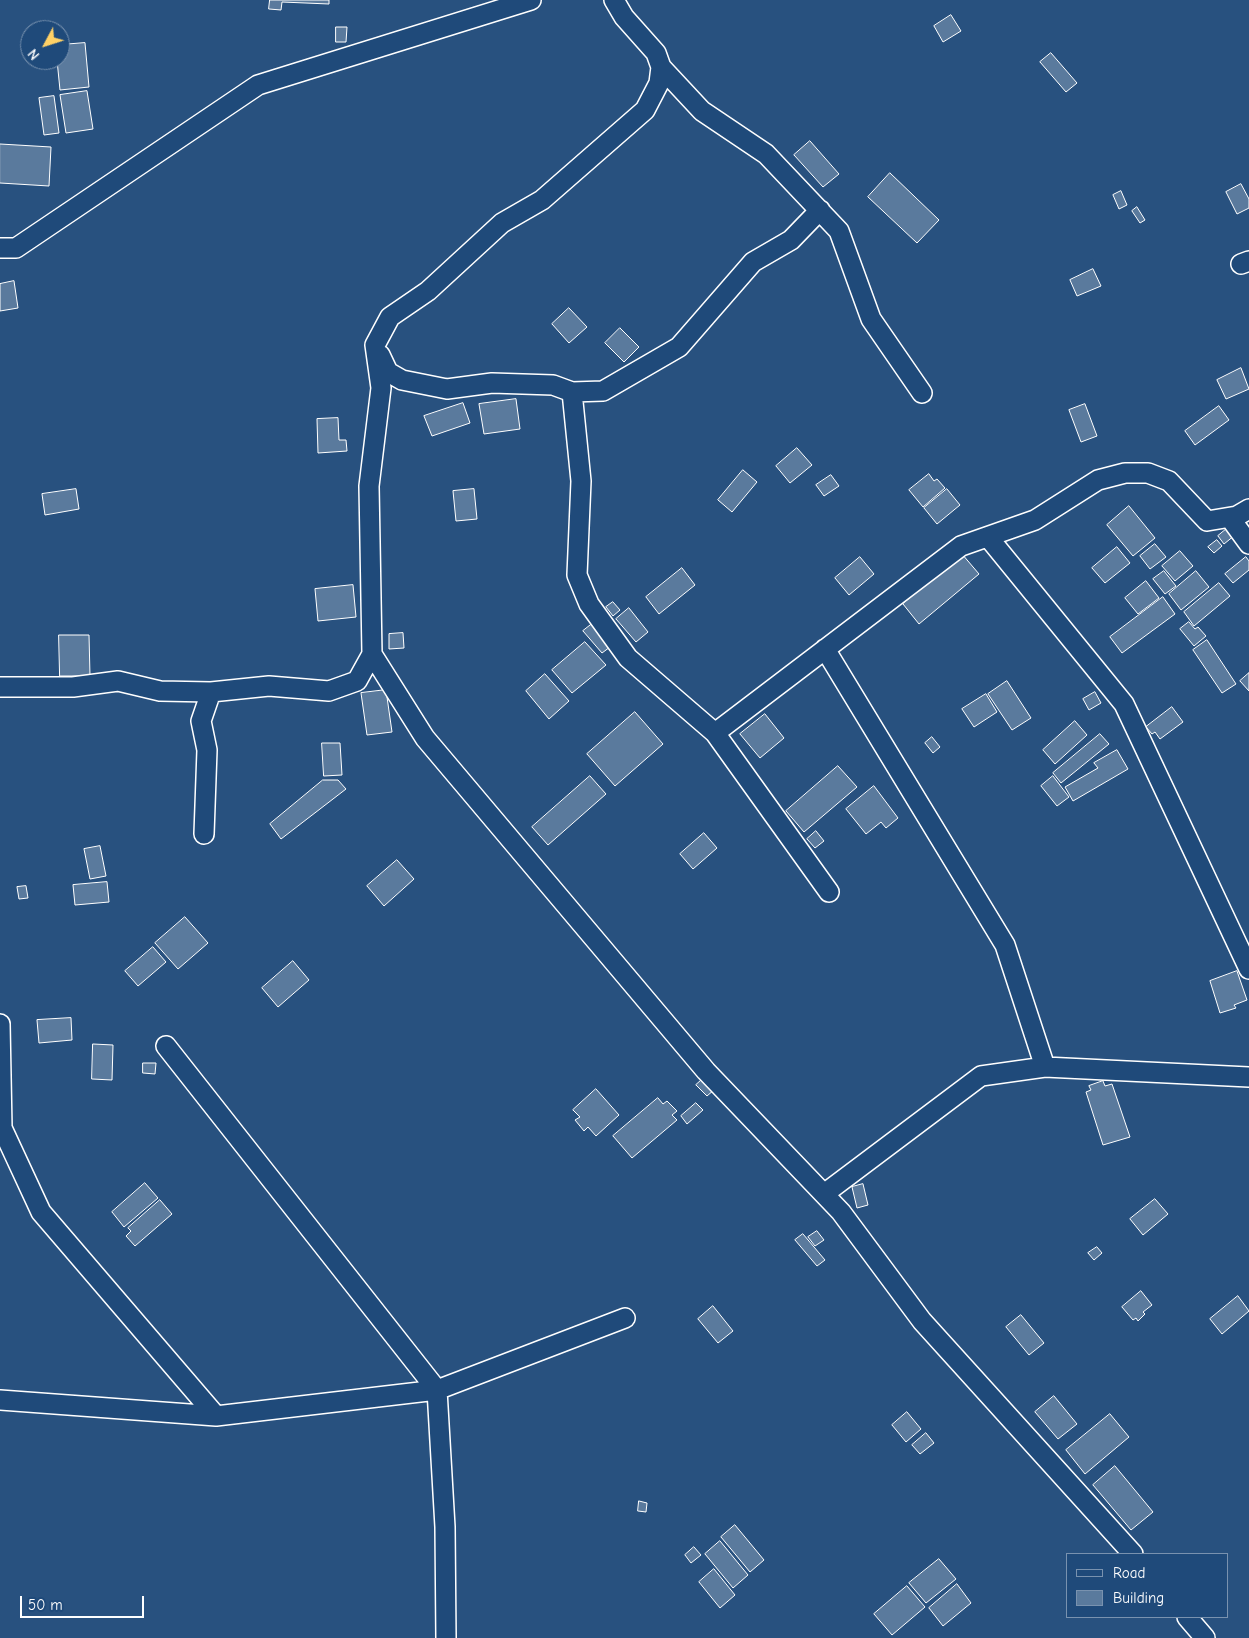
<!DOCTYPE html>
<html>
<head>
<meta charset="utf-8">
<style>
	body { margin:0 }
	#map { position:relative; width:1249px; height:1638px; overflow:hidden; background:#28517f; font-family:"Comic Neue",sans-serif }
	canvas { display:block }
	.legend { position:absolute; left:1066px; top:1553px; width:162px; height:65px; box-sizing:border-box; background:#1f4a7a; border:1px solid #7992af; margin:0; padding:6px 9px; list-style:none; font-size:15px; color:#fff }
	.legend li { display:flex; align-items:center; gap:10px; height:25px }
	.legend b { width:25px; border:1px solid #7992af }
	.north { position:absolute; left:20px; top:20px; width:50px; height:50px; box-sizing:border-box; background:#1f4a7a; border:1px solid #7992af; border-radius:50%; rotate:230deg; font-size:14px; font-weight:700; line-height:20px; text-align:center; color:#fff }
	.north::after { content:''; display:block; margin:auto; width:18px; height:22px; background:#ffd166; clip-path:polygon(50% 0,100% 100%,50% 72%,0 100%) }
	.scale { position:absolute; left:20px; top:1596px; width:124px; height:22px; box-sizing:border-box; border:2px solid #fff; border-top:0; padding-left:6px; font-size:15px; line-height:18px; white-space:nowrap; color:#fff; -webkit-text-stroke:4px #1f4a7a; paint-order:stroke }
</style>
</head>
<body>
<div id="map">
<canvas width="1249" height="1638"></canvas>
<ul class="legend">
<li><b style="height:6px;background:#1f4a7a"></b>Road</li>
<li><b style="height:14px;background:#5a7a9d"></b>Building</li>
</ul>
<div class="north">N</div>
<div class="scale">50 m</div>
</div>
<script>
const context = document.querySelector('canvas').getContext('2d');
context.lineJoin = 'round';
function fillPath(path, color) {
  context.fillStyle = color;
  context.fill(path, 'evenodd');
}
function strokePath(path, color, width, dash) {
  context.strokeStyle = color;
  context.lineWidth = width;
  context.lineCap = dash ? 'butt' : 'round';
  context.setLineDash(dash || []);
  context.stroke(path);
}
const building = new Path2D(`
	M270,0H329V4L282,2L281,10L269,9Z
	M951,15L961,31L943,42L934,26Z
	M336,27H347L346,42H336Z
	M85,43L89,87L60,90L57,60H60V45Z
	M1051,53L1077,83L1066,92L1040,62Z
	M87,91L93,129L66,133L60,95Z
	M54,96L59,133L44,135L39,98Z
	M810,141L839,174L823,187L794,155Z
	M0,144L51,147L49,186L0,183Z
	M890,173L939,220L917,243L868,197Z
	M1241,184L1249,199V208L1237,214L1226,192Z
	M1121,191L1127,205L1119,209L1113,195Z
	M1137,207L1145,220L1140,223L1132,211Z
	M1093,269L1101,286L1077,296L1070,280Z
	M14,281L18,308L0,311V284Z
	M569,308L587,327L569,343L552,324Z
	M620,328L639,347L624,362L605,343Z
	M1241,368L1249,389L1226,399L1217,380Z
	M516,399L520,429L484,434L479,404Z
	M463,403L470,423L432,436L424,416Z
	M1085,404L1097,436L1081,442L1069,410Z
	M1219,406L1229,420L1195,445L1185,431Z
	M338,418L339,440H346L347,451L318,453L317,419Z
	M797,448L812,465L790,483L776,466Z
	M743,470L757,482L732,512L718,500Z
	M929,474L934,481L937,479L945,488L923,507L909,490Z
	M831,475L839,486L824,496L816,485Z
	M76,489L79,509L45,515L42,494Z
	M474,489L477,519L456,521L453,491Z
	M947,489L960,505L937,524L924,508Z
	M1129,506L1155,538L1133,556L1107,525Z
	M1229,527L1235,535L1224,544L1218,536Z
	M1217,540L1222,546L1214,553L1208,547Z
	M1155,544L1166,557L1150,569L1140,556Z
	M1117,547L1130,563L1105,583L1092,568Z
	M1180,551L1193,566L1175,581L1162,566Z
	M962,554L979,574L919,624L903,604Z
	M860,557L874,574L849,595L835,578Z
	M1246,557L1249,561V570L1233,583L1225,574Z
	M682,568L695,585L659,614L646,597Z
	M1164,571L1176,586L1165,594L1153,579Z
	M1196,571L1209,587L1181,610L1169,594Z
	M1146,581L1159,598L1138,614L1125,598Z
	M1219,583L1230,596L1194,626L1184,612Z
	M353,585L356,617L318,621L315,589Z
	M1163,597L1175,614L1122,653L1110,637Z
	M613,602L620,610L613,616L606,607Z
	M629,608L648,632L636,642L616,619Z
	M1189,622L1195,629L1198,627L1206,636L1194,646L1180,629Z
	M592,624L610,647L602,653L583,631Z
	M403,633L404,648L389,649V634Z
	M59,635H89L90,676H60Z
	M1207,640L1236,684L1222,693L1193,650Z
	M585,642L606,665L572,693L552,670Z
	M1249,673V691L1240,681Z
	M545,674L569,701L549,719L526,691Z
	M1007,681L1031,718L1012,730L988,694Z
	M386,690L392,732L367,735L361,693Z
	M1095,692L1101,703L1089,710L1083,699Z
	M986,694L997,712L974,727L962,709Z
	M1172,707L1183,722L1160,739L1155,732L1152,734L1146,727Z
	M635,712L663,744L615,786L587,754Z
	M765,714L784,738L760,758L740,734Z
	M1075,721L1087,735L1055,764L1043,750Z
	M1100,734L1109,744L1061,783L1053,773Z
	M932,737L940,747L933,753L925,743Z
	M322,743H340L342,775L324,776Z
	M1117,750L1128,769L1073,801L1065,787L1098,768L1094,763Z
	M838,766L857,787L804,832L786,811Z
	M590,776L606,794L548,845L532,827Z
	M1053,776L1069,797L1057,806L1041,786Z
	M323,780H338L346,789L281,839L270,824Z
	M874,786L898,818L886,828L881,822L866,834L846,809Z
	M816,831L824,841L815,848L807,839Z
	M704,833L717,848L693,869L680,854Z
	M100,846L106,876L90,879L84,849Z
	M397,860L414,879L384,906L367,886Z
	M107,882L109,902L75,905L73,885Z
	M26,886L28,898L19,899L17,887Z
	M185,917L208,943L178,969L155,943Z
	M153,947L166,962L138,986L125,971Z
	M293,961L309,980L278,1007L262,988Z
	M1237,971L1247,1000L1234,1005L1236,1008L1220,1013L1210,981Z
	M71,1018L72,1040L39,1043L37,1020Z
	M93,1044L113,1045L112,1080L92,1079Z
	M143,1063H156L155,1074L143,1073Z
	M705,1077L715,1089L707,1096L696,1085Z
	M1103,1081L1105,1086L1112,1084L1130,1137L1103,1145L1086,1092L1091,1090L1089,1086Z
	M596,1089L619,1115L596,1136L588,1127L584,1131L575,1120L580,1117L573,1110Z
	M658,1098L663,1104L667,1101L677,1111L672,1115L677,1120L632,1158L613,1136Z
	M696,1103L703,1110L687,1124L681,1116Z
	M145,1183L158,1198L124,1227L112,1212Z
	M863,1184L868,1205L857,1208L852,1187Z
	M1155,1199L1168,1214L1143,1235L1130,1219Z
	M160,1200L172,1214L135,1246L126,1236L131,1231L128,1228Z
	M817,1231L824,1240L815,1246L808,1237Z
	M803,1234L825,1260L817,1266L795,1240Z
	M1097,1247L1102,1253L1094,1260L1088,1253Z
	M1141,1291L1152,1305L1143,1312L1145,1314L1138,1321L1136,1318L1133,1320L1122,1307Z
	M1238,1296L1249,1311L1222,1334L1210,1319Z
	M713,1306L733,1331L718,1343L698,1319Z
	M1021,1315L1044,1343L1029,1355L1006,1327Z
	M1054,1396L1077,1424L1058,1439L1035,1412Z
	M907,1412L921,1429L906,1442L892,1425Z
	M1110,1414L1129,1437L1085,1474L1066,1450Z
	M926,1433L934,1443L920,1454L912,1445Z
	M1115,1466L1153,1512L1131,1530L1093,1485Z
	M639,1501L647,1503L646,1512L638,1511Z
	M735,1525L764,1560L750,1572L721,1537Z
	M720,1541L748,1575L733,1588L705,1554Z
	M694,1547L701,1555L691,1563L685,1555Z
	M939,1559L956,1579L926,1603L909,1583Z
	M714,1569L735,1595L720,1608L699,1582Z
	M957,1584L971,1603L943,1626L929,1608Z
	M907,1586L925,1607L892,1635L874,1614Z`);
fillPath(building, '#5a7a9d');
strokePath(building, '#fff', 1);
const minor = new Path2D(`
	M661,67L702,111L766,154L839,231L871,319L922,393
	M0,248H16L258,85L531,0
	M1241,264L1249,261
	M380,355L388,372L402,380L447,389L492,383L553,385L572,392L581,481L577,575L589,604L628,658L715,733L829,892
	M572,392L603,391L679,347L753,262L791,240L820,210
	M1230,518L1249,544
	M988,537L1124,704L1249,969
	M825,649L1005,945L1045,1067
	M372,654L425,738L706,1071L841,1212L922,1321L1133,1554
	M0,687H73L118,681L160,691L211,692L269,686L329,691L357,681L372,654L369,486L381,388L375,345L390,317L428,291L502,223L542,200L645,110L659,83L661,67L656,53L624,17L614,0
	M715,733L961,546L1035,520L1098,480L1125,473H1148L1169,481L1207,521L1237,516L1249,509
	M204,834L207,750L201,721L211,692
	M0,1024L2,1128L41,1212L216,1416
	M166,1046L437,1390L445,1527L446,1638
	M824,1194L981,1076L1045,1067L1249,1077
	M0,1400L216,1416L437,1390L625,1318
	M1187,1617L1205,1638`);
strokePath(minor, '#fff', 22);
strokePath(minor, '#1f4a7a', 19);
</script>
</body>
</html>
